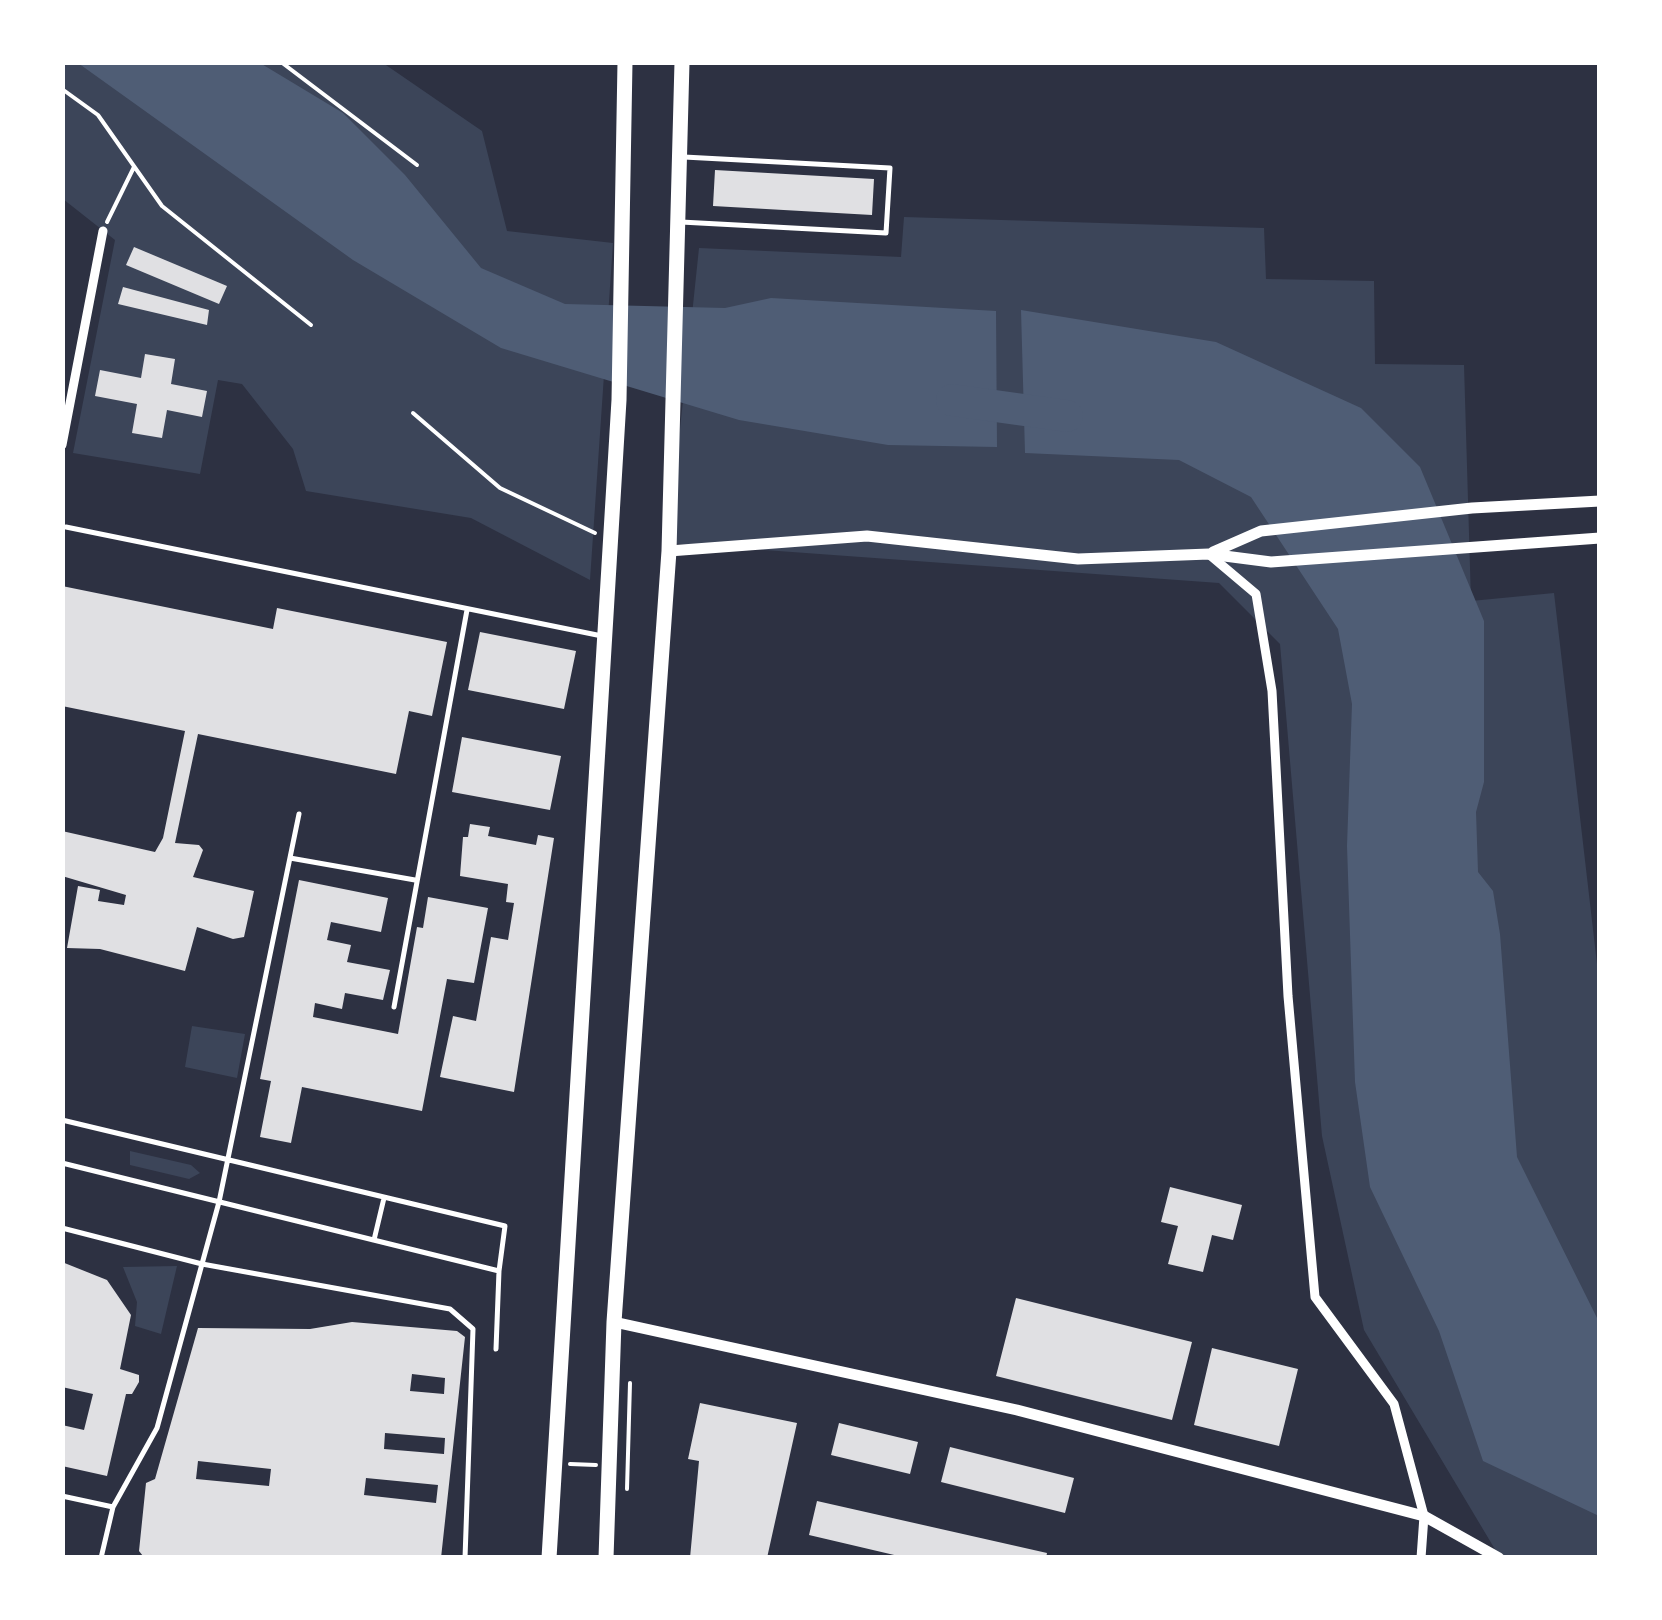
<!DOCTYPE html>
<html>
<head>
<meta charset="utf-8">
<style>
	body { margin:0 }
	#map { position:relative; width:1662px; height:1620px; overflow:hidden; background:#2d3142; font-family:"Titillium Web",sans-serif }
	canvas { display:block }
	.frame { position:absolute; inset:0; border:65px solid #fff; pointer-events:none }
</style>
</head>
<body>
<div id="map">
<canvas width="1662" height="1620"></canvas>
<div class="frame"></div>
</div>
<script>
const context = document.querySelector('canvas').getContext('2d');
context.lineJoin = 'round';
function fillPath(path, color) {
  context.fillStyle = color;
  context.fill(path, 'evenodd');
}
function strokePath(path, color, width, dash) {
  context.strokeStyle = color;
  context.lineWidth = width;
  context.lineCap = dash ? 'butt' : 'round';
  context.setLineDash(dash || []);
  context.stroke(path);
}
fillPath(new Path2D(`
	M62,63H383L482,131L507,231L613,243L590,580L471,518L306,491L293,449L242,384L218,380L200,474L73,453L115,240L63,199Z
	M904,217L1264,228L1266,279L1374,281L1375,364L1464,365L1471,601L1554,593L1599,981V1557H1508L1496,1551L1364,1330L1322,1136L1280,644L1219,583L668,543L699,248L901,257Z
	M192,1026L245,1034L237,1078L185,1067Z
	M130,1151L191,1165L200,1173L189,1179L130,1165Z
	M177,1266L161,1334L135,1326L137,1302L123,1267Z`), '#3c4559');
fillPath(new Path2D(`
	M78,63H260L343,113L405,175L481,268L565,304L725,308L771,298L996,311L997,447L888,445L739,420L501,348L353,260Z
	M1021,310L1216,342L1361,408L1420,467L1484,621V782L1476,812L1478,872L1493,891L1500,934L1517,1157L1599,1322V1516L1483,1461L1439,1331L1370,1187L1355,1082L1347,846L1352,704L1338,629L1251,497L1179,460L1025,453Z`), '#4f5d75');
strokePath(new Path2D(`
	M952,400L1067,416`), '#4f5d75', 32);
fillPath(new Path2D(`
	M715,170L874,179L872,215L713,206Z
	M134,247L227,286L219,304L126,265Z
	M123,287L209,310L207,325L118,304Z
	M145,354L175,359L171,384L207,391L202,417L167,410L162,438L132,433L137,404L95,396L100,370L141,378Z
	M62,586L273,629L277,608L447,642L432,716L409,711L396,774L198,734L175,843L199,845L203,850L193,877L254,891L244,937L233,939L197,927L185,971L100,949L67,948L78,886L100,890L98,901L124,905L126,895L62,876V831L155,852L163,838L185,731L62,706Z
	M480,632L576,651L564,709L468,690Z
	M462,737L561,756L550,810L452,792Z
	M470,824L490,827L488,836L536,845L538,835L554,838L514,1092L440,1077L453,1016L476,1021L491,937L508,940L514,903L506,902L508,884L460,876L463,837H468Z
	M299,880L388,898L381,932L331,922L327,940L351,945L347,962L390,970L383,1000L345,993L342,1009L315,1003L313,1017L398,1034L417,927L423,928L428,897L488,908L474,983L447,979L422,1111L302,1087L291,1143L260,1137L271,1081L260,1079Z
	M1170,1187L1242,1205L1233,1240L1212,1235L1203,1272L1168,1264L1178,1226L1161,1222Z
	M62,1262L107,1280L131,1315L120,1369L139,1375V1382L132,1394H126L107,1476L62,1466V1425L84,1430L93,1394L62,1387Z
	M1016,1298L1192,1342L1172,1420L996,1376Z
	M352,1322L457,1331L465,1337L441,1558L143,1556L139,1551L146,1483L155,1479L198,1328L310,1329ZM412,1374L445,1378L444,1394L410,1391ZM385,1433L445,1438L444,1454L384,1449ZM198,1461L271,1469L269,1486L196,1479ZM366,1478L438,1485L436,1503L364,1495Z
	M1212,1348L1298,1369L1279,1446L1194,1425Z
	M700,1403L797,1423L767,1558H690L699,1461L688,1459Z
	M839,1423L918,1442L910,1474L831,1455Z
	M950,1447L1074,1478L1065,1513L941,1482Z
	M817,1501L1047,1553L1046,1558H907L809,1535Z`), '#e0e0e3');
strokePath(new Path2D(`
	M281,62L417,165
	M62,89L98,115L162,206L311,325
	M107,222L134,167
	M413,413L500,488L595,533
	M570,1464L596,1465
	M627,1489L630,1383`), '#fff', 4);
strokePath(new Path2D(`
	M681,222L886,233L890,168L684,157
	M66,527L602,636
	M290,858L415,880
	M394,1007L467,610
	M62,1120L505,1226L499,1271L62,1163
	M62,1228L202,1264L450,1309L473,1329L465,1558
	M374,1240L384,1198
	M496,1349L499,1271
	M62,1496L113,1507
	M101,1558L113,1507L157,1428L219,1202L299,814`), '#fff', 5);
strokePath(new Path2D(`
	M62,445L103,231
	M1211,556L1256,594L1272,691L1288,996L1315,1297L1394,1404L1424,1516L1421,1558`), '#fff', 9);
strokePath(new Path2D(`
	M669,551L867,536L1078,559L1209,554L1271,562L1600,538
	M1213,552L1261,531L1472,508L1600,501
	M614,1322L1017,1410L1424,1516L1499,1558`), '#fff', 11);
strokePath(new Path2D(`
	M549,1558L619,400L625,62
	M606,1558L614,1322L669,551L682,62`), '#fff', 15);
</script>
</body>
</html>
